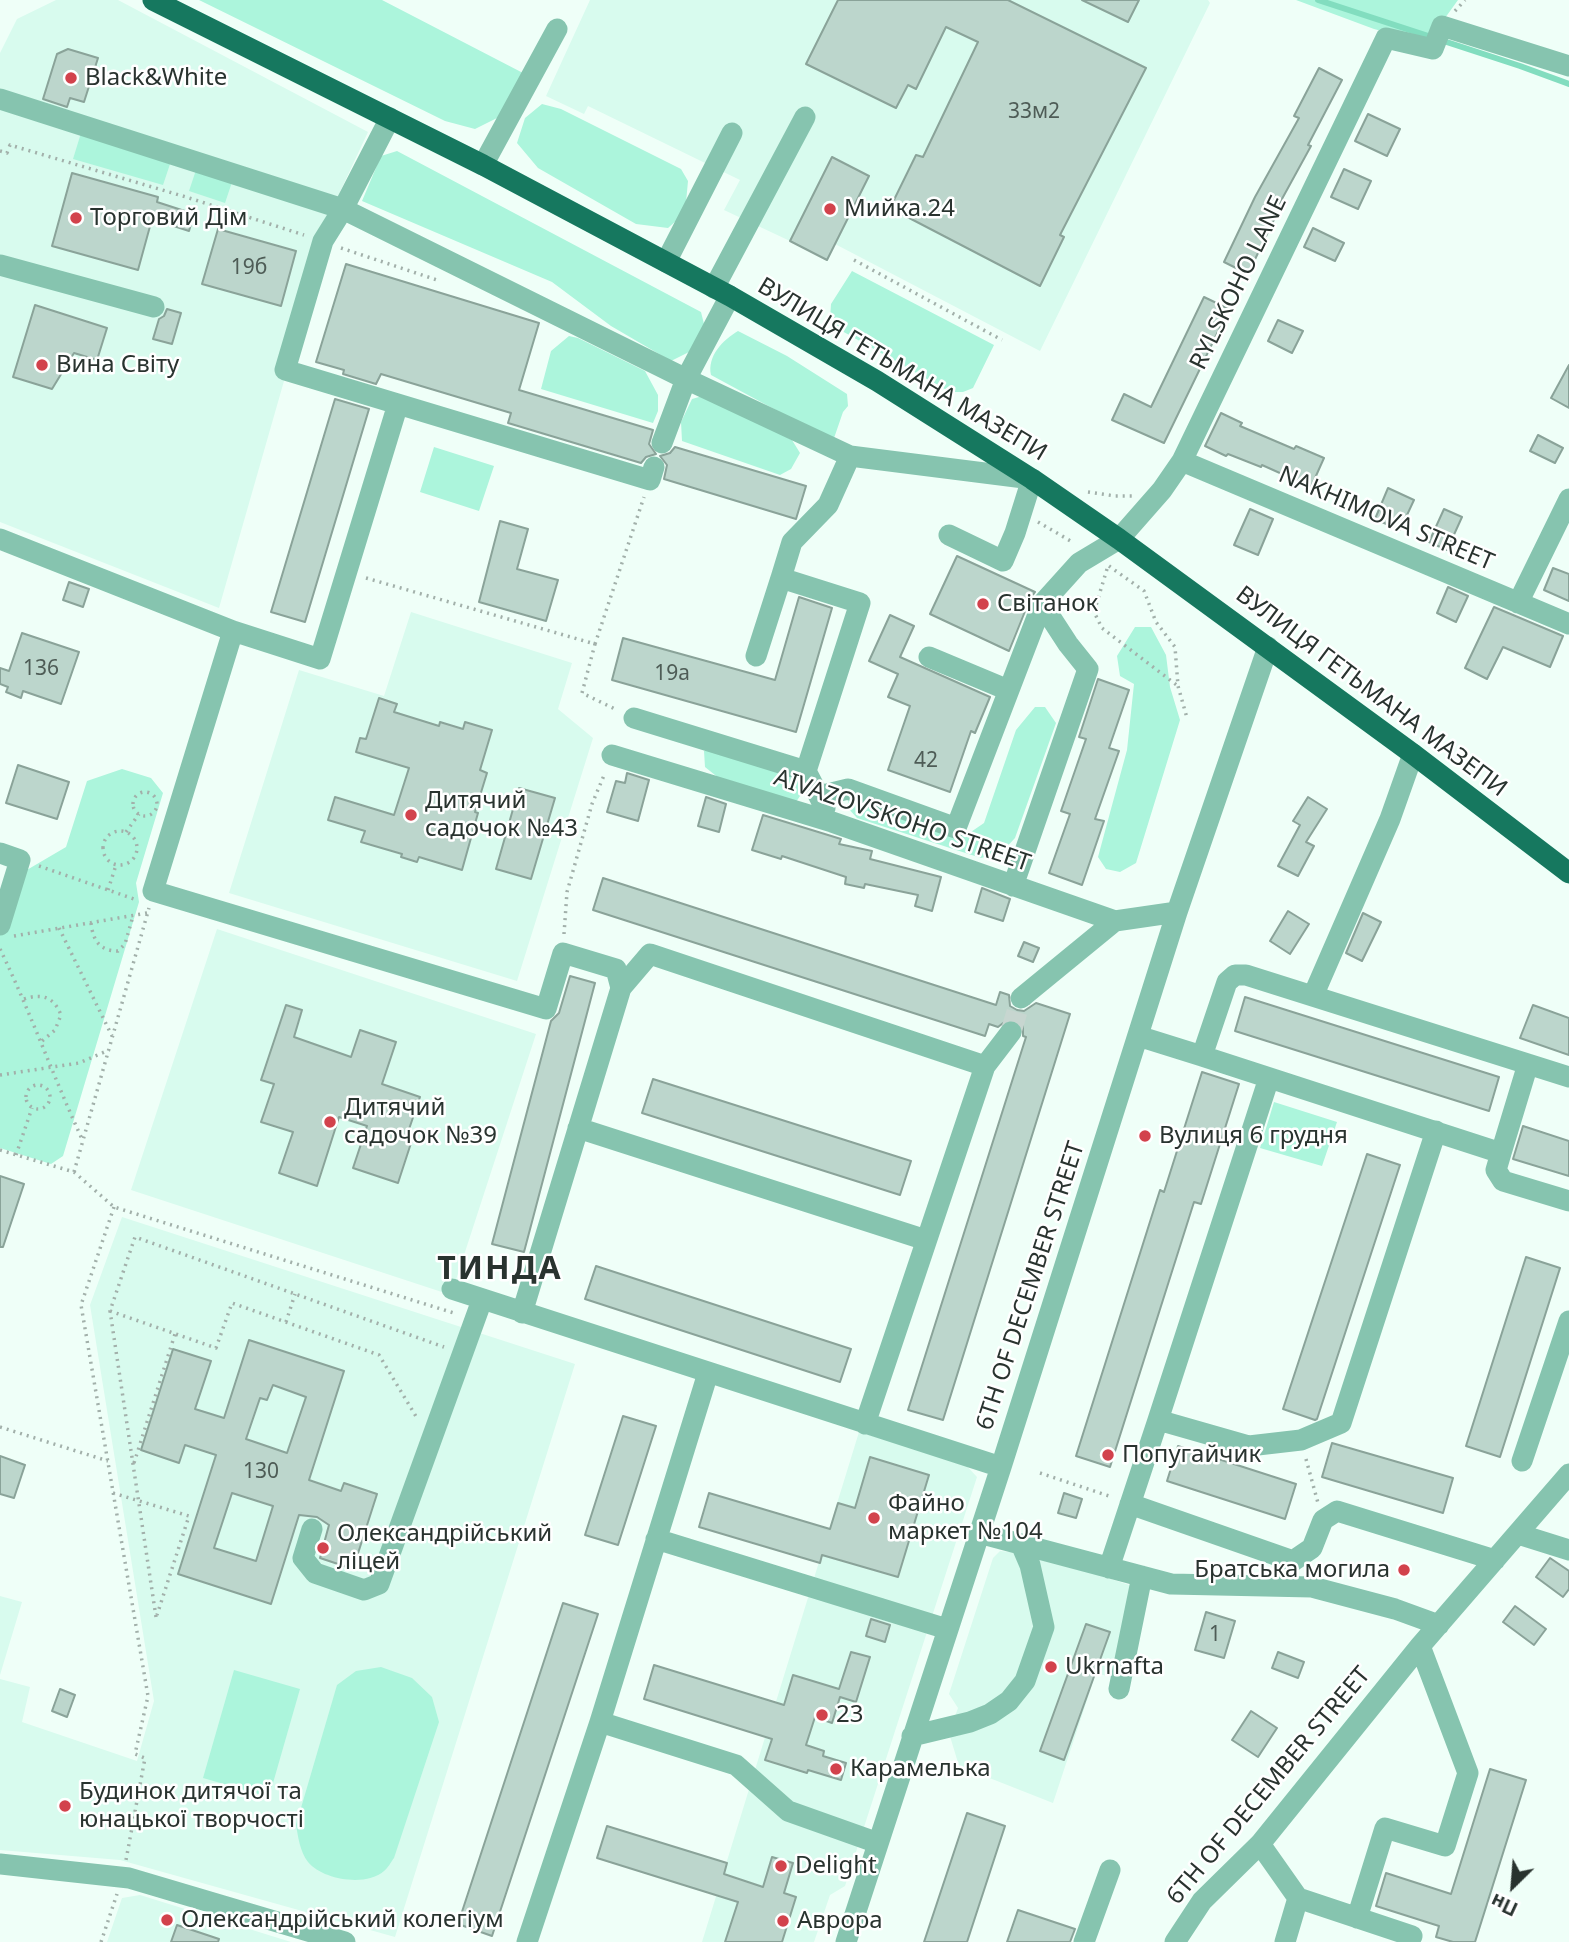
<!DOCTYPE html>
<html>
<head>
<meta charset="utf-8">
<style>
	body { margin:0 }
	#map { position:relative; width:1569px; height:1942px; overflow:hidden; background:#effff8; font-family:"Noto Sans",sans-serif }
	canvas { display:block }
	.north { position:absolute; left:1478px; top:1851px; width:70px; height:70px; -webkit-text-stroke:5px #fff; paint-order:stroke; rotate:205deg; font-size:19px; font-weight:700; line-height:28px; text-align:center; color:#29332f }
	.north::after { content:''; display:block; margin:auto; width:24px; height:32px; background:#29332f; clip-path:polygon(50% 0,100% 100%,50% 72%,0 100%) }
</style>
</head>
<body>
<div id="map">
<canvas width="1569" height="1942"></canvas>
<div class="north">Пн</div>
</div>
<script>
const context = document.querySelector('canvas').getContext('2d');
context.lineJoin = 'round';
function fillPath(path, color) {
  context.fillStyle = color;
  context.fill(path, 'evenodd');
}
function strokePath(path, color, width, dash) {
  context.strokeStyle = color;
  context.lineWidth = width;
  context.lineCap = dash ? 'butt' : 'round';
  context.setLineDash(dash || []);
  context.stroke(path);
}
function drawText(font, color, halo, rows, align = 'center') {
  context.font = font + ' "Noto Sans",sans-serif';
  context.lineWidth = 5;
  context.setLineDash([]);
  context.textBaseline = 'middle';
  context.strokeStyle = halo;
  context.fillStyle = color;
  for (const [text, x, y, turn = 0] of rows) {
    context.save();
    context.translate(x, y);
    context.rotate((+turn || 0) * Math.PI / 180);
    context.textAlign = isNaN(turn) ? turn : align;
    if (halo) context.strokeText(text, 0, 0);
    context.fillText(text, 0, 0);
    context.restore();
  }
}
fillPath(new Path2D(`
	M56,0H118L368,132L316,243L281,372L284,381L219,608L0,522V53L17,19Z
	M590,0H1208L1210,3L1040,351L835,244L869,176L832,158L790,241L724,210L740,180L588,106L584,114L546,96Z
	M411,612L572,663L558,709L593,738L517,981L229,893L299,670L384,696Z
	M217,929L536,1034L451,1295L131,1190Z
	M122,1217L575,1364L395,1937L120,1860L0,1850V1679L30,1687L22,1722L137,1761L154,1701L90,1305Z
	M859,1432L964,1463L977,1477L845,1886L830,1895L814,1942H702Z
	M1000,1551L1039,1555L1129,1585L1133,1596L1114,1678L1096,1673L1053,1803L959,1766L949,1733L958,1708L949,1694L993,1558Z
	M0,1596L22,1602L0,1675Z
	M140,1895L291,1942H107L122,1898Z`), '#d8fbee');
fillPath(new Path2D(`
	M199,0H382L523,73L503,115L475,129L445,121Z
	M1296,0H1458L1427,43L1374,29Z
	M542,104L561,109L681,169L688,181L685,213L668,228L636,224L538,168L517,143L525,118Z
	M81,133L171,161L163,185L73,159Z
	M397,151L701,312L706,332L693,350L671,361L611,326L552,282L362,201L381,156Z
	M196,170L232,182L225,203L189,191Z
	M852,271L994,345L973,388L963,392H950L842,331L830,319L831,304Z
	M738,331L787,356L847,394L848,406L843,412L833,441L711,375C707,356 723,340 738,331Z
	M569,336L578,338L645,371L658,395V411L653,423L541,389L551,351Z
	M706,395L792,440L800,453L791,469L780,475L682,441L681,422L692,399Z
	M434,447L494,466L479,511L420,492Z
	M1135,627H1151L1166,655L1170,687L1180,720L1136,863L1120,872L1106,869L1098,857L1127,750L1134,684L1120,676L1117,656Z
	M1035,707H1045L1056,723L1015,838L1002,852L981,858L857,818L847,807L849,799L947,833L965,836L984,823L1016,730Z
	M715,748L784,771L802,783V793L796,802L720,779L705,767L704,751Z
	M122,769L151,778L163,793L136,883L139,902L63,1156L51,1164L0,1148V933L20,874L66,847L87,781Z
	M1274,1102L1337,1122L1322,1166L1260,1148Z
	M381,1667L412,1678L432,1697L439,1722L394,1858C391,1862 388,1868 384,1871C366,1887 323,1880 308,1862C300,1852 298,1836 296,1825L337,1685L356,1671Z
	M234,1670L300,1689L269,1797L203,1778Z`), '#acf5dc');
strokePath(new Path2D(`
	M1318,0L1520,66L1569,84`), '#82ddbf', 6);
const building = new Path2D(`
	M838,0H1008L1146,68L1060,235L1064,237L1040,286L890,208L916,155L923,157L978,42L946,27L916,89L908,85L896,108L806,64Z
	M1082,0H1139L1128,22Z
	M68,49L98,58L84,102L70,98L67,107L43,99L57,54Z
	M1319,68L1342,80L1308,145L1311,146L1277,208L1279,209L1248,274L1224,262L1255,197L1299,118L1294,116Z
	M1368,114L1400,129L1387,156L1355,141Z
	M832,157L869,176L827,260L790,241Z
	M1344,169L1371,181L1358,209L1331,197Z
	M72,173L158,197L157,202L194,214L189,231L152,219L138,270L52,246Z
	M1313,228L1344,243L1335,261L1304,247Z
	M218,229L296,251L281,306L202,284Z
	M346,264L539,323L519,390L653,430L649,444L656,454L646,457L641,463L508,423L511,413L381,374L376,384L343,374L344,370L316,362Z
	M1204,297L1229,309L1164,443L1112,420L1124,394L1151,407Z
	M35,305L107,328L97,360L74,353L52,389L13,377Z
	M167,309L181,313L172,344L153,339L159,319L164,316Z
	M1278,320L1303,331L1292,353L1268,341Z
	M1569,365V408L1551,398Z
	M335,399L369,409L305,622L271,612Z
	M1221,413L1242,423L1240,426L1294,449L1296,446L1324,458L1311,487L1262,465L1261,467L1228,454L1226,456L1205,446Z
	M1538,435L1563,448L1555,463L1530,451Z
	M675,447L806,486L796,519L664,479L667,465L660,456L670,453Z
	M1388,488L1414,500L1400,530L1375,519Z
	M1250,509L1273,519L1258,555L1234,545Z
	M1444,509L1462,517L1447,550L1429,542Z
	M500,521L528,529L517,569L558,580L546,621L479,602Z
	M957,556L1035,592L1030,599L1009,651L930,614Z
	M1553,568L1569,574V601L1544,590Z
	M69,582L89,589L83,607L63,600Z
	M1448,587L1468,596L1456,622L1437,613Z
	M799,597L832,608L796,732L612,680L623,638L775,680Z
	M1494,607L1563,636L1550,667L1503,647L1487,679L1465,668Z
	M890,615L914,626L900,657L990,697L975,733L971,731L950,792L888,770L910,706L888,697L898,674L869,661Z
	M22,633L79,652L61,704L23,691L21,698L6,692L8,687L0,684V668L9,671Z
	M1098,679L1129,690L1109,748L1119,751L1095,819L1104,821L1082,885L1049,873L1070,814L1061,811L1086,739L1079,737Z
	M379,698L397,704L394,712L439,726L440,722L463,729L465,722L492,730L480,770L487,773L475,812L478,813L462,870L419,857L417,862L401,857L402,854L361,842L365,831L328,820L335,797L394,815L409,768L356,752L360,738L366,739Z
	M18,765L69,782L57,819L6,803Z
	M627,773L649,780L638,821L607,812L616,781L625,783Z
	M519,788L555,798L531,879L496,869Z
	M706,797L726,804L719,832L698,826Z
	M1308,797L1327,809L1306,842L1314,846L1298,876L1278,866L1300,825L1293,821Z
	M763,815L841,839L839,844L872,851L870,859L941,877L932,911L915,906L918,895L865,884L864,888L845,884L846,877L782,856L781,859L752,850Z
	M603,878L996,1005L1000,992L1009,995L1010,1006L1017,1010L1024,1011L1036,1003L1070,1014L943,1420L908,1410L1026,1037L1023,1036V1026L1018,1021L1007,1020L998,1027L989,1024L985,1036L593,910Z
	M982,888L1010,899L1003,921L975,912Z
	M1288,911L1309,924L1290,954L1270,941Z
	M1363,913L1381,922L1362,961L1346,953Z
	M1024,942L1039,948L1033,962L1018,956Z
	M570,976L595,983L524,1252L492,1244L551,1021L559,1013Z
	M1245,997L1499,1077L1489,1111L1235,1031Z
	M286,1005L302,1010L294,1037L351,1057L360,1030L396,1042L382,1084L420,1097L406,1138L412,1140L398,1183L353,1168L367,1126L339,1117L317,1186L279,1173L293,1132L261,1122L274,1084L261,1080Z
	M1533,1005L1569,1018V1055L1520,1038Z
	M1202,1072L1239,1084L1201,1204L1194,1202L1110,1467L1076,1456L1160,1190L1164,1192Z
	M653,1079L911,1161L900,1195L642,1113Z
	M1523,1126L1569,1141V1176L1513,1159Z
	M1367,1154L1400,1165L1317,1419L1315,1420L1283,1409Z
	M0,1176L24,1184L3,1247H0Z
	M1526,1257L1560,1268L1500,1457L1466,1446Z
	M596,1266L851,1349L840,1382L585,1299Z
	M249,1340L344,1371L309,1480L341,1491L344,1483L377,1494L353,1569L320,1558L329,1525L317,1517L299,1515L271,1604L178,1574L216,1455L185,1445L179,1463L141,1450L173,1349L211,1361L195,1409L224,1418ZM273,1385L306,1397L287,1453L246,1439L260,1398L267,1400ZM232,1493L273,1506L256,1561L214,1548Z
	M623,1416L656,1426L618,1545L585,1535Z
	M1332,1443L1453,1478L1443,1513L1322,1477Z
	M1178,1446L1296,1484L1285,1519L1167,1481Z
	M0,1456L25,1465L14,1498L0,1494Z
	M870,1457L929,1475L898,1577L822,1555L820,1563L699,1527L709,1493L830,1529L838,1503L855,1508Z
	M1064,1493L1082,1499L1076,1518L1058,1513Z
	M1550,1558L1569,1571V1589L1563,1597L1536,1577Z
	M563,1603L598,1614L492,1936L458,1924Z
	M1515,1606L1546,1629L1534,1645L1503,1622Z
	M1206,1612L1235,1621L1224,1658L1195,1650Z
	M871,1619L890,1625L885,1642L866,1636Z
	M1086,1624L1110,1632L1064,1760L1040,1751Z
	M851,1652L870,1657L856,1702L840,1697L832,1723L815,1717L806,1745L824,1751L823,1756L846,1763L841,1780L808,1770L807,1773L765,1760L772,1739L644,1699L654,1665L784,1705L793,1675L839,1689Z
	M1278,1652L1304,1662L1298,1678L1272,1668Z
	M60,1689L75,1695L67,1717L52,1711Z
	M1251,1711L1277,1728L1258,1757L1232,1740Z
	M1490,1769L1526,1780L1475,1942H1453L1436,1937L1439,1926L1376,1906L1386,1873L1451,1894Z
	M967,1813L1005,1826L967,1942H924Z
	M607,1826L727,1863L724,1874L763,1887L772,1857L793,1863L784,1893L796,1897L782,1942H725L738,1902L597,1858Z
	M1018,1910L1075,1929L1070,1942H1007Z
	M177,1925L219,1939L218,1942H171Z`);
fillPath(building, '#bcd6cc');
strokePath(building, '#8aa399', 2);
strokePath(new Path2D(`
	M1011,1032L1021,998`), '#c7d6d0', 21, [21, 10]);
strokePath(new Path2D(`
	M1455,11L1465,0
	M0,151L7,153L10,145L186,197L304,235
	M341,248L437,280
	M854,260L1002,340
	M1088,492L1115,496H1132
	M1038,522L1074,543
	M1109,566L1144,591L1156,622L1175,647L1178,686L1187,718
	M1107,569L1094,612L1102,628L1178,686
	M366,578L595,644L582,693L617,710
	M595,644L644,497
	M133 804a12 12 0 1 1 24 0a12 12 0 1 1-24 0Z
	M103 848a17 17 0 1 1 34 0a17 17 0 1 1-34 0Z
	M126,832L139,814
	M39,866L134,899
	M108,890L116,865
	M91,923C93,941 100,951 118,951L125,944L133,916
	M59,928L112,1036
	M564,934L567,892L592,804L605,773
	M14,936L147,913
	M0,949C30,1011 53,1076 82,1139
	M24,999C42,993 54,997 61,1015L55,1030L41,1042
	M0,1075L79,1063L109,1050
	M26 1097a12 12 0 1 1 24 0a12 12 0 1 1-24 0Z
	M0,1150L74,1172L114,1207L457,1314
	M16,1155L32,1108
	M74,1172L149,908
	M114,1207L81,1305L148,1696L135,1754L145,1758L126,1860
	M110,1311L216,1348L232,1303L379,1355L417,1418
	M286,1322L295,1294
	M0,1427L108,1461
	M1306,1459L1318,1503
	M134,1463L175,1334
	M1040,1473L1112,1497
	M113,1493L189,1516L157,1615
	M156,1617L110,1311L135,1237L444,1347
	M101,1942L117,1894`), '#a2b0aa', 3.5, [2, 5]);
strokePath(new Path2D(`
	M0,99L343,209L686,379L850,456L1032,479L1015,533L1003,561L949,535
	M390,118L343,209L323,241L285,370L650,480L654,467
	M483,165L557,29
	M666,262L732,133
	M0,265L154,307
	M714,288L805,117
	M662,443L686,379L730,296
	M1182,461L1569,624
	M0,539L233,631L320,659L398,404
	M781,578L792,542L828,505L850,456
	M1518,603L1569,499
	M233,631L153,891L546,1009L563,953L616,969L621,988
	M756,656L781,578L860,603L806,771L825,808
	M929,657L1008,690
	M634,718L806,771
	M612,755L832,822L1115,921L1177,912
	M819,796L848,789L956,828L1042,604L1079,563L1119,539L1162,490L1182,461L1386,38L1433,49L1442,26L1569,66
	M0,853L20,860L0,925
	M1013,886L1088,669L1068,644L1042,604
	M1313,996L1390,819L1413,754
	M1021,998L1115,921
	M1138,1036L1202,1056L1227,982L1235,975H1246L1569,1077
	M1202,1056L1501,1153L1496,1170L1503,1181L1569,1201
	M1269,1078L1158,1420L1249,1446L1301,1440L1341,1423L1436,1131
	M578,1128L926,1240
	M1501,1153L1528,1064
	M452,1289L1001,1467
	M522,1313L621,988L650,954L985,1066L1011,1032
	M865,1424L985,1066
	M1522,1461L1569,1321
	M1130,1504L1293,1561L1312,1548L1323,1520L1337,1511L1495,1560
	M312,1529L303,1558L315,1573L364,1590L379,1584L482,1300
	M979,1533L1171,1584L1312,1587L1395,1609L1439,1625
	M1518,1534L1569,1550
	M656,1539L947,1629
	M1109,1568L1158,1420
	M1119,1689L1142,1576
	M600,1722L736,1765L788,1811L878,1843
	M912,1736L970,1722L990,1714L1009,1701L1025,1681L1044,1627L1030,1565L1021,1544
	M1260,1844L1298,1898L1285,1942
	M0,1864L129,1878L345,1942
	M1298,1898L1412,1936
	M1357,1918L1385,1828L1445,1846L1468,1773L1420,1646
	M527,1942L600,1722L708,1373
	M846,1942L1001,1467L1177,912L1268,647
	M1084,1942L1110,1870
	M1175,1942L1202,1901L1260,1844L1420,1646L1569,1474`), '#86c4af', 21);
strokePath(new Path2D(`
	M153,0L483,165L730,296L877,381L1032,479L1119,539L1413,754L1569,873`), '#16785f', 21);
for (const [x, y, r, color] of [
	[71,78,7,"#d2424c"],
	[830,209,7,"#d2424c"],
	[76,218,7,"#d2424c"],
	[42,365,7,"#d2424c"],
	[983,604,7,"#d2424c"],
	[411,815,7,"#d2424c"],
	[330,1122,7,"#d2424c"],
	[1145,1136,7,"#d2424c"],
	[1108,1455,7,"#d2424c"],
	[874,1518,7,"#d2424c"],
	[323,1548,7,"#d2424c"],
	[1404,1570,7,"#d2424c"],
	[1051,1667,7,"#d2424c"],
	[822,1715,7,"#d2424c"],
	[836,1769,7,"#d2424c"],
	[65,1806,7,"#d2424c"],
	[781,1866,7,"#d2424c"],
	[167,1920,7,"#d2424c"],
	[783,1921,7,"#d2424c"]
]) {
  const dot = new Path2D();
  dot.arc(x, y, r, 0, 2 * Math.PI);
  context.fillStyle = color;
  context.fill(dot);
  strokePath(dot, '#fff', 2.5);
}
drawText('21px', '#4e5c56', null, [
	["33м2",1034,112],
	["19б",249,268],
	["136",41,669],
	["19а",672,674],
	["42",926,761],
	["130",261,1472],
	["1",1215,1635]
]);
drawText('24px', '#29332f', '#fff', [
	["Black&White",85,78],
	["Мийка.24",844,209],
	["Торговий Дім",90,218],
	["Вина Світу",56,365],
	["Світанок",997,604],
	["Дитячий",425,801],
	["садочок №43",425,829],
	["Дитячий",344,1108],
	["садочок №39",344,1136],
	["Вулиця 6 грудня",1159,1136],
	["Попугайчик",1122,1455],
	["Файно",888,1504],
	["маркет №104",888,1532],
	["Олександрійський",337,1534],
	["ліцей",337,1562],
	["Братська могила",1390,1570,"right"],
	["Ukrnafta",1065,1667],
	["23",836,1715],
	["Карамелька",850,1769],
	["Будинок дитячої та",79,1792],
	["юнацької творчості",79,1820],
	["Delight",795,1866],
	["Олександрійський колегіум",181,1920],
	["Аврора",797,1921]
], 'left');
drawText('24px', '#29332f', '#fff', [
	["RYLSKOHO LANE",1239,283,-64],
	["ВУЛИЦЯ ГЕТЬМАНА МАЗЕПИ",902,370,31],
	["NAKHIMOVA STREET",1386,519,23],
	["ВУЛИЦЯ ГЕТЬМАНА МАЗЕПИ",1371,692,37],
	["AIVAZOVSKOHO STREET",902,821,19],
	["6TH OF DECEMBER STREET",1031,1286,-72],
	["6TH OF DECEMBER STREET",1269,1786,-50]
]);
context.letterSpacing = '2px';
drawText('bold 32px', '#29332f', '#fff', [
	["ТИНДА",500,1270]
]);
context.letterSpacing = '0px';
</script>
</body>
</html>
